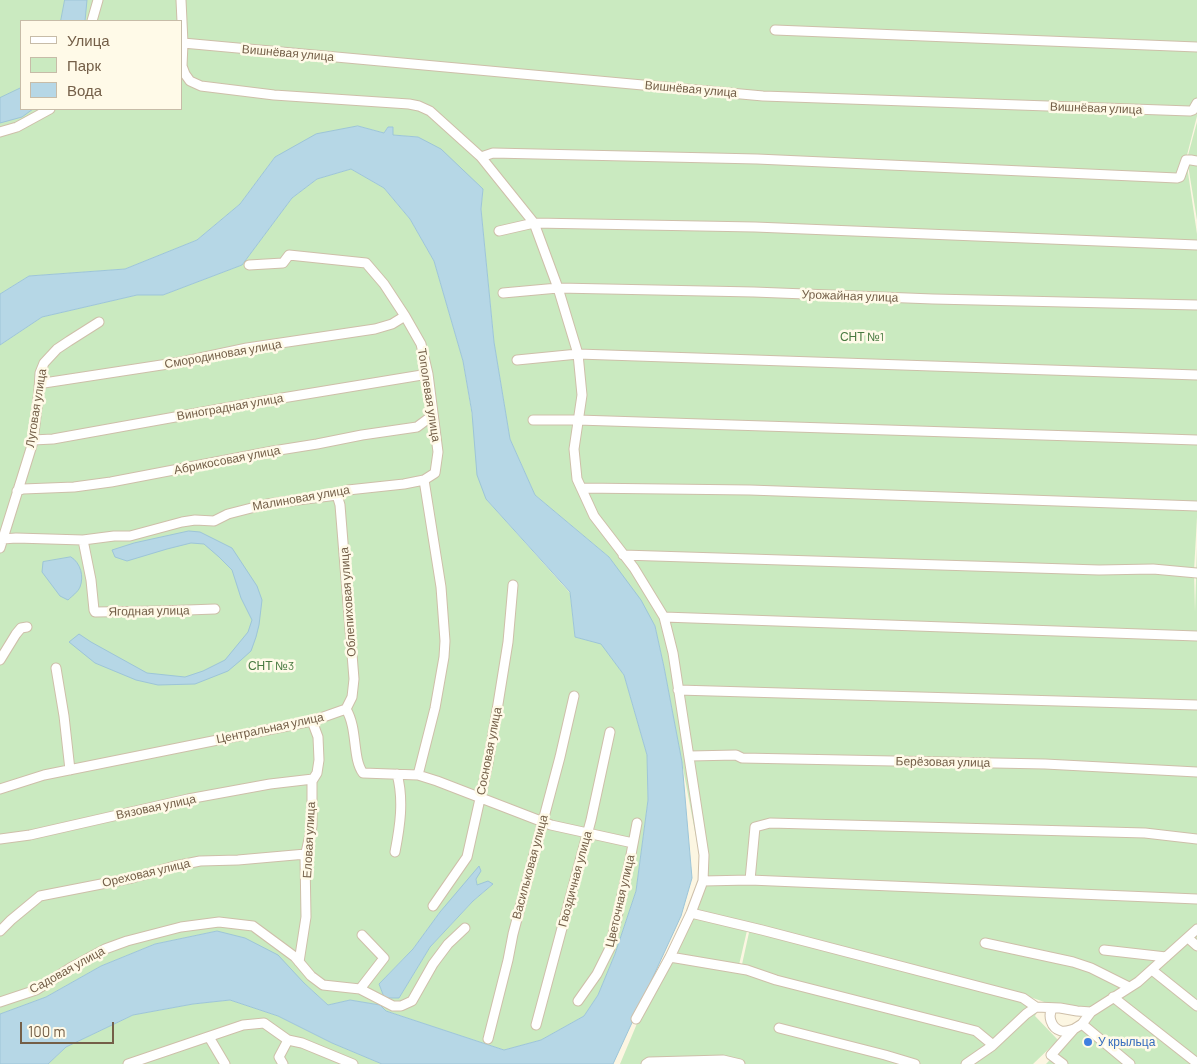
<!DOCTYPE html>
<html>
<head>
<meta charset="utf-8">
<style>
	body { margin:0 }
	#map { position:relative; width:1197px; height:1064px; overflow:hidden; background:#fcf6e2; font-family:Barlow,sans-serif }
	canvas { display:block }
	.legend { position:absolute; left:20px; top:20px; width:162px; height:90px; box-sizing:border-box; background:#fffae8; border:1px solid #c7bca8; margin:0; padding:6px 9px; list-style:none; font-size:15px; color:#745f48 }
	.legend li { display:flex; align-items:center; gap:10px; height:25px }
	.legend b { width:25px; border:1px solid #c7bca8 }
	.scale { position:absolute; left:20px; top:1022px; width:94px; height:22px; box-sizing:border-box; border:2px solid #745f48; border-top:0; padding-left:6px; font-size:15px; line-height:18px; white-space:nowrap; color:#745f48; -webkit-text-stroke:4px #fffae8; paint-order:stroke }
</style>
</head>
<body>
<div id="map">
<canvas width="1197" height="1064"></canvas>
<ul class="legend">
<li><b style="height:6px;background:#fff"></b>Улица</li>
<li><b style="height:14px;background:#caeac0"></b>Парк</li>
<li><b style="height:14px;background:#b6d7e6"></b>Вода</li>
</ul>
<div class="scale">100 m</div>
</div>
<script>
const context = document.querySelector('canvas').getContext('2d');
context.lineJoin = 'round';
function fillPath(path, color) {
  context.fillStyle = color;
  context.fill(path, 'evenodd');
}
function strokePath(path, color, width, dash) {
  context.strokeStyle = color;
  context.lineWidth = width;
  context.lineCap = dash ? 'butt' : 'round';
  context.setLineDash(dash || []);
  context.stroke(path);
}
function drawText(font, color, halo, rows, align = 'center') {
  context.font = font + ' Barlow,sans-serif';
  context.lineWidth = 5;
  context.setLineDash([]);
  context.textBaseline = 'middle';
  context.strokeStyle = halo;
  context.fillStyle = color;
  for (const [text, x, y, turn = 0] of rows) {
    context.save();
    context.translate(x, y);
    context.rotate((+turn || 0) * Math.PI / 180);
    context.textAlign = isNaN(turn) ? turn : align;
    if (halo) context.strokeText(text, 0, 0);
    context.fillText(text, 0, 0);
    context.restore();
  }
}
fillPath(new Path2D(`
	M0,0H1197V116L1186,159L1197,234V517L1194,571L1195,612L1197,547V701L1187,700L1186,704L1197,706V1064H1046L1090,1018L1010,990L749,922L739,965L677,953L702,869L664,667L655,626L609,557L535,495L510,439L494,342L481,209L483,189L418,137L393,135V127H388L384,133L358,126L275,157L240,204L197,240L125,269L29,276L0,294ZM21,21H181V109H21Z
	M1197,122V220L1187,159Z
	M351,169L384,188L410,219L434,261L463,361L486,499L570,593L575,637L601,643L624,675L647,755L648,800L636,891L615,954L598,995L584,1016L541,1040L504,1050L386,1011L381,1005L385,998H399L430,947L473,901L492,885H477L476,878L440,912L413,949L379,984L384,997L380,1005L350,1000L328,1005L304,983L217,931L155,944L101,966L46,997L0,1014V345L42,317L137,295H163L242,265L292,198L317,179Z
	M750,928L1042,1003L1035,1016L1058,1040L1033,1064H620L665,957L741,969Z
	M230,1000L278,1016L332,1043L382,1064H48L66,1047L133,1015L193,1004Z`), '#caeac0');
const water = new Path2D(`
	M65,0H87L85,21H61Z
	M21,88V109H33L22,117L0,123V98Z
	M358,126L384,133L388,127H393V135L418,137L441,149L483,189L481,209L494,342L510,439L535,495L609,557L641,600L655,626L664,667L682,762L692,878L681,916L613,1064H382L332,1043L278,1016L230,1000L193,1004L133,1015L66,1047L48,1064H0V1014L46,997L101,966L155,944L217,931L245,938L278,955L304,983L328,1005L350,1000L380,1005L384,997L379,984L413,949L440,912L479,866L481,871L476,879L477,885L488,881L493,884L473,901L430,947L399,998H385L381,1006L386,1011L504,1050L541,1040L584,1016L598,995L615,954L636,891L648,800L647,755L624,675L601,644L575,637L570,592L486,499L477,475L472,413L463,361L434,261L410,219L384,188L351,169L317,179L292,198L242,265L163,295H137L42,317L0,345V294L29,276L125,269L197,240L240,204L275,157L316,134Z
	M189,531L200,532L232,548L257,586L262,600L259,625L256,637L251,651L241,660L228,671L195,684L158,685L136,680L95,663L69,642L79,634L91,642L147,673L185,677L203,671L225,660L248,632L252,620L241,598L232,570L219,557L204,544L191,543L167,549L127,561L115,557L112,550L134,543Z
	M71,557C81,563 84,577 80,587C78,592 72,596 68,600L60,596L42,572L43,562Z`);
fillPath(water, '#b6d7e6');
strokePath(water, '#9dc5d8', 1);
const minor = new Path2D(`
	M181,0L183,43L182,66L185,74L190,81L201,86L274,95L409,104L419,106L430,111L481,157L534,223L558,288L578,354L582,395L574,449L577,479L594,516L634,568L664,617L673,653L704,855L703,881L691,913L670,957L636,1019
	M92,21L98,0
	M775,30L1197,47
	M183,43L763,96L1190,111L1193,110L1197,103
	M0,132L17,127L50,109
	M481,157L493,153L757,159L1177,178L1180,177L1186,160H1191L1197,161
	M499,231L534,223L755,227L1197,245
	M249,265L283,263L289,255L366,263L384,284L405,316L421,344L428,374L438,452L435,473L424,480L441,587L445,641L444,657L435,708L418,775
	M503,293L558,288L754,292L933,299L1197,305
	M517,360L578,354L1197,375
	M39,386L44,383L181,362L247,348L375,329L392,324L405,316
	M533,420H578L1197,440
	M33,440L53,439L264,401L428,374
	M581,488L750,490L1197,506
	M17,491L23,489L74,487L111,482L273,451L317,444L362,435L417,427L433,415
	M337,495L340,505L354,679L352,697L346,709
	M3,539L16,538L83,540L114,536H130L182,522L195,520L214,521L228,514L267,504L337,495L348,490L404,484L424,480
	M83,540L91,580L94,610L95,612L160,611L215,609
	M0,548L33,442L39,390L40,373L44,363L57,349L69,341L99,322
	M623,555L1099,570L1153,569L1197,573
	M664,617L1197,636
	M0,660L16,634L21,628L27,627
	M56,668L64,716L70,770
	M678,690L1197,705
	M690,756L736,755L742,758L1045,764L1197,772
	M0,789L44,775L312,721L346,709C358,729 352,758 363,773L418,775L437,781L551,825L633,843
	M0,839L30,835L188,799L270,784L313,779
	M395,852C400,826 404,800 397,774
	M750,880L755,827L770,823L1145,833L1197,839
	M703,881L750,880L1197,899
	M433,906L467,857L488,763L498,704L508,642L513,585
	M691,913L762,930L1023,998L1036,1007
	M0,931L11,920L40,896L132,878L175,866L200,861L238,860L306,854
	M1188,938L1197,946
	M985,943L1073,962L1091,968L1129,987
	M1104,950L1166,957
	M670,957L747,970L776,980L976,1031L993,1045
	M299,962L306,917L305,857L312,826V781L317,773L319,760L318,737L312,721
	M1152,970L1197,1006
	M360,989L384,958L362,935
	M1113,997L1197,1063
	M578,1001L597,974L610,948L630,860L637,823
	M0,1002L36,990L72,967L105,949L127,941L181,927L219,922L253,926L295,957L311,976L323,985L360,989L393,1006H401L412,1001L433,964L448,944L465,928
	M1053,1008C1047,1015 1051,1028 1061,1031C1065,1032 1070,1030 1074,1029
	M1091,1012L1082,1024L1130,1064
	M536,1025L591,820L610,732
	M779,1028L885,1055L915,1064
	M209,1037L225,1064
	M488,1039L508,960L513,934L560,757L574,696
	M128,1064L243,1025L264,1023L288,1040L302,1043L353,1064
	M283,1064L279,1057L288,1040
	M646,1064L649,1062L723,1060L740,1064
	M966,1064L992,1046L1026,1014L1036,1007L1060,1008L1077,1011L1091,1012L1138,982L1197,929
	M1063,1064L1051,1055L1074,1029L1082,1024`);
strokePath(minor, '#cebfa9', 11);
strokePath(minor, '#fff', 9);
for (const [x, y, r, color] of [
	[1088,1042,5,"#3f7fe0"]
]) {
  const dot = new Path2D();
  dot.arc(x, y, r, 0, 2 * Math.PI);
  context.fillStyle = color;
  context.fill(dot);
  strokePath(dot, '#fffae8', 2);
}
drawText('12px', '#745f48', '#fffae8', [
	["Вишнёвая улица",288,53,5],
	["Вишнёвая улица",691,89,5],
	["Вишнёвая улица",1096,108,2],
	["Урожайная улица",850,296,2],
	["Смородиновая улица",223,354,-10],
	["Тополевая улица",429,395,81],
	["Виноградная улица",230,407,-10],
	["Луговая улица",36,408,-81],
	["Абрикосовая улица",227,460,-11],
	["Малиновая улица",301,498,-10],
	["Облепиховая улица",348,602,-94],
	["Ягодная улица",149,611,-1],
	["Центральная улица",270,728,-12],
	["Сосновая улица",489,751,-79],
	["Берёзовая улица",943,762,1],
	["Вязовая улица",156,807,-12],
	["Еловая улица",309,840,-87],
	["Васильковая улица",530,867,-75],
	["Ореховая улица",146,873,-13],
	["Гвоздичная улица",575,879,-75],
	["Цветочная улица",620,901,-77],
	["Садовая улица",67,970,-29]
]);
drawText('12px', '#487a40', '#fffae8', [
	["СНТ №1",862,337],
	["СНТ №3",271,666]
]);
drawText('12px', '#366cbe', '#fffae8', [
	["У крыльца",1098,1042]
], 'left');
</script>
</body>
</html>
